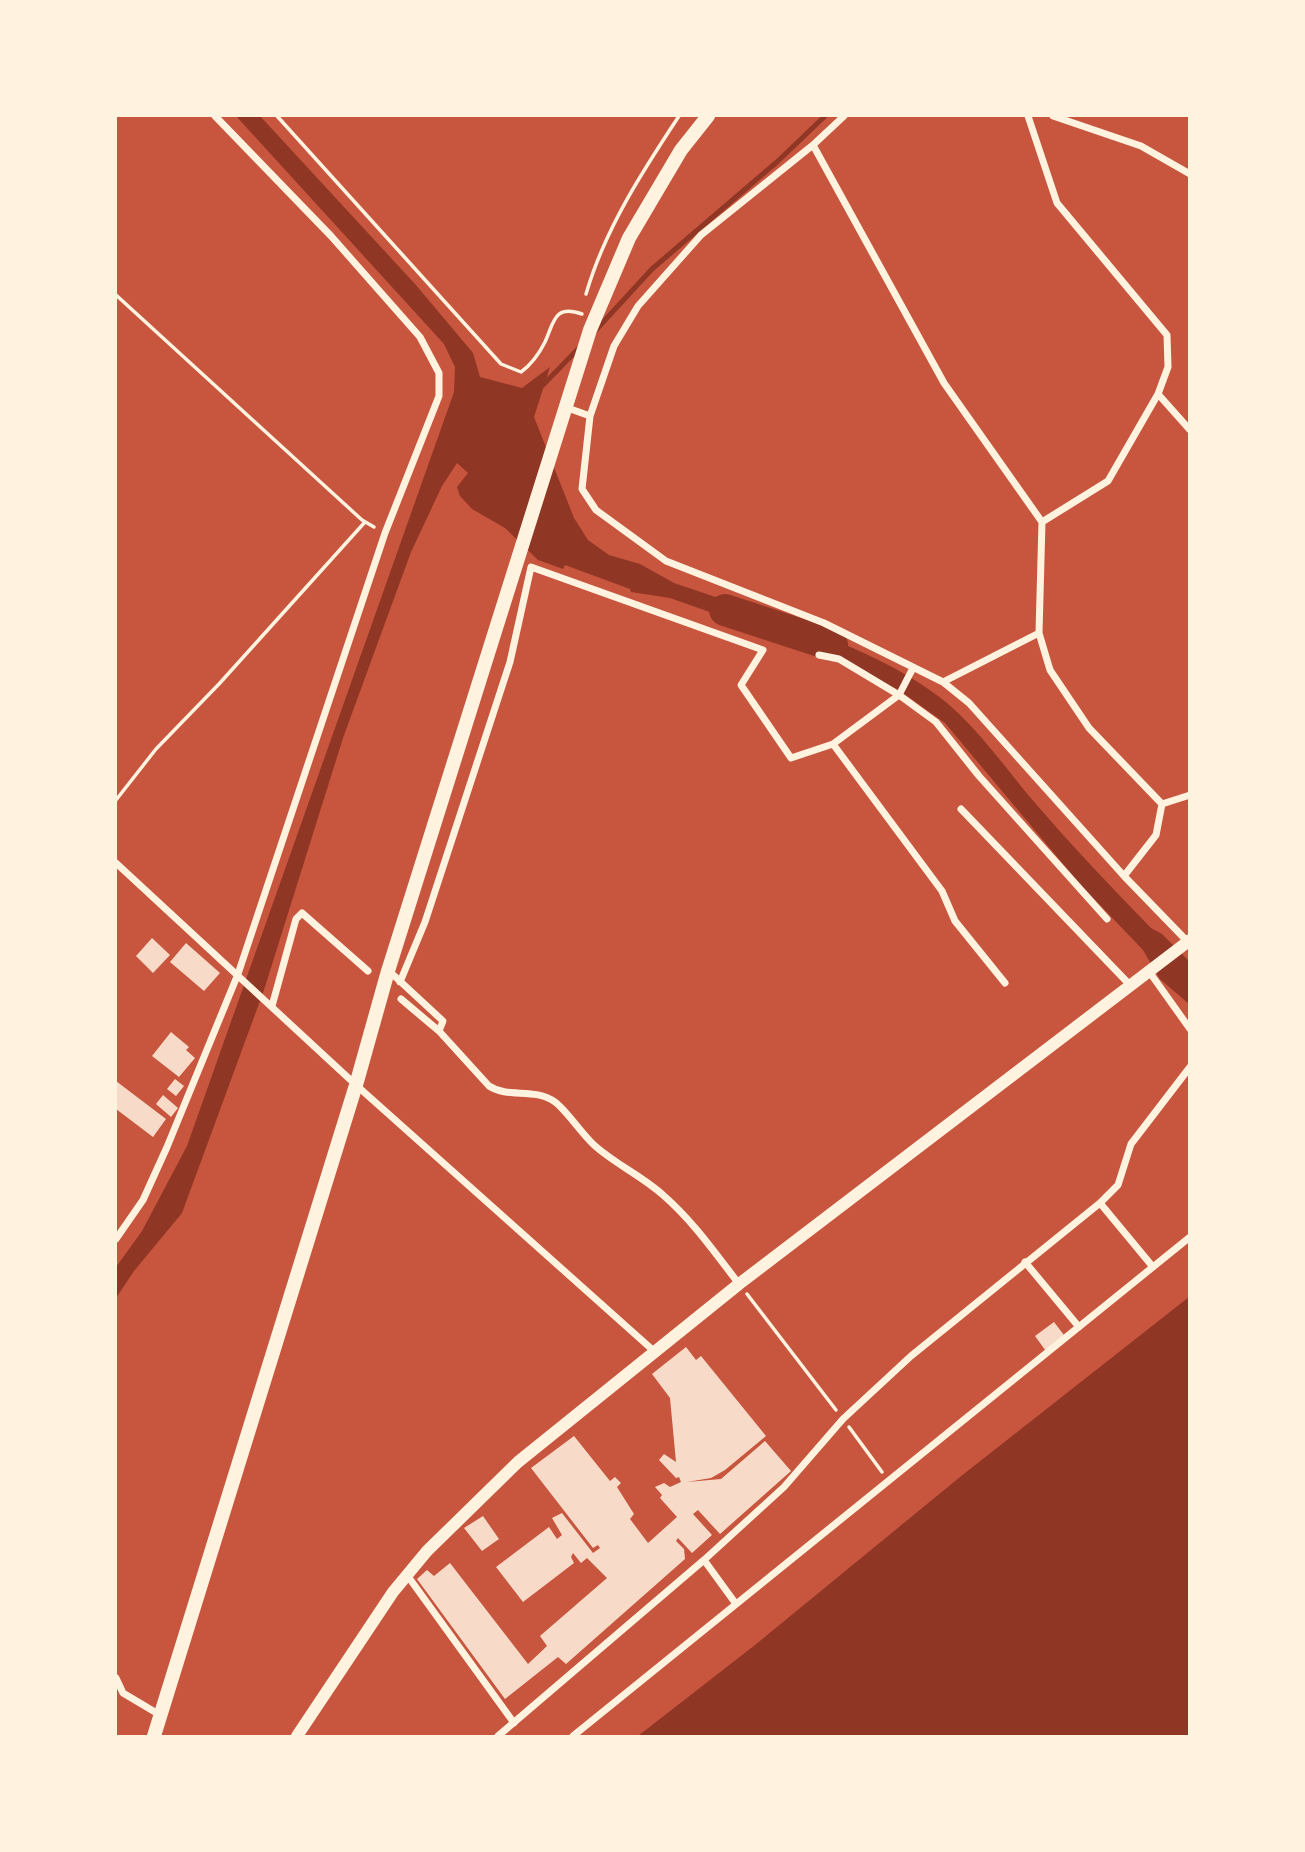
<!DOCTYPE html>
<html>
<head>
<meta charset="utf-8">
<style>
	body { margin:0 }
	#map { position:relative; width:1305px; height:1852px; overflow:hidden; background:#c8553d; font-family:Georgia,serif }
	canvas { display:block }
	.frame { position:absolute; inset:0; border:117px solid #fff3e0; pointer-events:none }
</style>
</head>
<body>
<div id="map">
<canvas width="1305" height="1852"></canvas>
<div class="frame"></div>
</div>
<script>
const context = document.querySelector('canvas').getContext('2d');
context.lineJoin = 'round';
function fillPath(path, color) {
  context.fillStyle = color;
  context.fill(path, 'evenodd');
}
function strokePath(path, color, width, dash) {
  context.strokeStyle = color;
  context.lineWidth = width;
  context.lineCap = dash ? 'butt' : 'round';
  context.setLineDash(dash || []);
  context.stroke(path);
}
fillPath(new Path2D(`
	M236,116H260L415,284L473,353L480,377L522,388L550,367L534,417L574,518L588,540L609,555L640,564L674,583L751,609L750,613L766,618L761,630L670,598L631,592L630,589L565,565L563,569L538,560L505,528L472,509L460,496L457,487L468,473L457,463L442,486L411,552L343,738L264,990L182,1213L134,1271L116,1298V1267L142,1231L187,1146L454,392L455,367L444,344Z
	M795,626C848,644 904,668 947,703C980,731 1007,770 1035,803C1072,846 1111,887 1151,928L1162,934L1189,961V1004L1160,979L1143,950L1079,883L945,723L903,693L832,653L791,640Z
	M1189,1297V1736H638L755,1645L960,1477Z`), '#8f3625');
strokePath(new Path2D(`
	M595,331L652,269L778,161L825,116
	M542,386L579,348`), '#8f3625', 5);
strokePath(new Path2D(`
	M725,610L832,645`), '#8f3625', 32);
fillPath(new Path2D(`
	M152,938L170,955L153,973L136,956Z
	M186,943L220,973L204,991L170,962Z
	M171,1032L189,1047L186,1050L195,1058L179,1077L152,1056Z
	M175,1079L184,1086L176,1096L167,1089Z
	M116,1081L166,1119L153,1137L116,1109Z
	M163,1095L178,1108L171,1117L156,1104Z
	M1054,1322L1067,1339L1048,1354L1035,1336Z
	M686,1347L696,1360L701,1356L766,1436L725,1470L711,1478L687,1482L721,1479L765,1441L791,1471L720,1534L698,1510L693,1514L712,1535L692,1553L678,1538L676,1541L684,1549L685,1559L566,1664L558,1657L505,1699L417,1579L427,1570L434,1576L450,1563L528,1664L547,1646L540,1636L607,1578L587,1558L581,1563L573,1553L571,1557L574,1563L523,1602L496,1567L549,1527L557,1539L562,1535L552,1518L562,1513L593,1553L600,1548L598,1545L593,1548L531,1468L574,1436L610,1481L615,1477L621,1483L617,1487L634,1514L630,1519L648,1543L677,1517L660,1498L662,1495L655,1487L664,1483L670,1487L681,1482L679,1477L676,1478L659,1460L664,1454L676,1462L670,1398L652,1374Z
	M483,1516L499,1539L482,1551L464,1528Z`), '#f7dbc8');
strokePath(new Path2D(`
	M277,116L501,364L521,372C532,364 539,354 545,342C554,322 554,304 582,314
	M586,294C605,229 642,172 679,116
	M116,295L362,520L374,527
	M116,800L156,749L219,684L365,522
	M747,1294L836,1410
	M849,1427L882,1472`), '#fff3e0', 3.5);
strokePath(new Path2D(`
	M844,116L813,145L701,235L638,306L614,346L590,416L582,489L596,510L666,561L824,623L943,682L969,703L1124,876L1187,941
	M1053,116L1141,146L1190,174
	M813,145L944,383L1042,522L1108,481L1158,394L1168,367L1167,335L1057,203L1028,116
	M1158,394L1190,430
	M565,407L590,416
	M1039,633L1050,670L1089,728L1162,804L1190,795
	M819,655L839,659L899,695L936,722L979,776L1107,919
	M913,668L899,695L833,744L942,891L955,921L1005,983
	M943,682L1039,633L1042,522
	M961,809L1129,984
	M116,863L356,1085L655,1352
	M1124,876L1156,835L1162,804
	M1148,970L1190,1029
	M389,971L443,1021L439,1031
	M400,982L425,922L510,662L531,567L763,650L741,685L791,758L833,744
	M401,999L439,1031L489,1086C509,1099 534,1087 555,1102C567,1111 581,1133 594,1145C615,1164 642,1176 663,1195C693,1221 715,1253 739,1284
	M272,1006L296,919L302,913L368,971
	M1100,1203L1153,1267
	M116,1239L143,1200L167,1147L238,974L385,533L439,396V373L420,337L331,236L215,116
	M1025,1262L1079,1327
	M704,1560L736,1604
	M407,1575L514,1723
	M116,1678L123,1693L160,1715
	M498,1736L704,1560L784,1487L843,1419L911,1356L1100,1203L1118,1185L1131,1144L1190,1067
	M573,1736L1190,1237`), '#fff3e0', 7);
strokePath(new Path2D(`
	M297,1736L393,1592L427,1551L518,1462L739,1284L1190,940`), '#fff3e0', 12);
strokePath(new Path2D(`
	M154,1736L356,1085L388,971L590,330L629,238L681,150L708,116`), '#fff3e0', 14);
</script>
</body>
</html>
